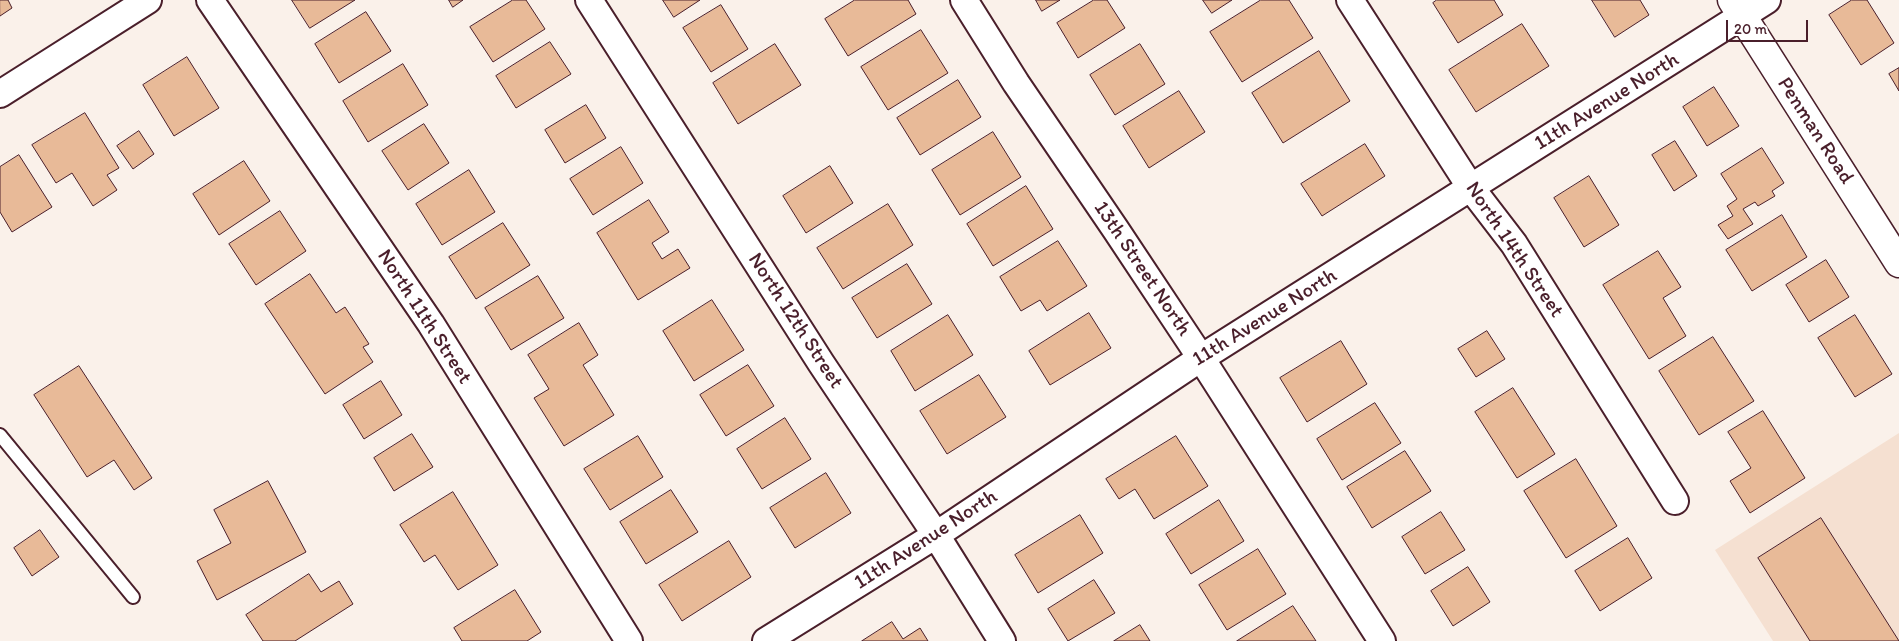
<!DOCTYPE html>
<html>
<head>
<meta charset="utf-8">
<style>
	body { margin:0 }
	#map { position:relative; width:1899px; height:641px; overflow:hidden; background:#faf1ea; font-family:Itim,sans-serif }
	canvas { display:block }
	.scale { position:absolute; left:1726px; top:20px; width:82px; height:22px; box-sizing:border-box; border:2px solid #4a1f2b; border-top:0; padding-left:6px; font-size:15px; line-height:18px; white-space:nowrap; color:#4a1f2b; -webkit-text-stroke:4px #fff; paint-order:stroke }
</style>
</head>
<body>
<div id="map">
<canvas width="1899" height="641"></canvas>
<div class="scale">20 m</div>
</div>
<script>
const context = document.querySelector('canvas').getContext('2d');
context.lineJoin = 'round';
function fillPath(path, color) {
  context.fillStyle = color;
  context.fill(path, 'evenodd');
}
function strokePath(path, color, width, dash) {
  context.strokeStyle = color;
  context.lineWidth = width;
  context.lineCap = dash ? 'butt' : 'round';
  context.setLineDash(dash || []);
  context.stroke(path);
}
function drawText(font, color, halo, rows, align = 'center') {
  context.font = font + ' Itim,sans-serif';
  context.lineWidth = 4;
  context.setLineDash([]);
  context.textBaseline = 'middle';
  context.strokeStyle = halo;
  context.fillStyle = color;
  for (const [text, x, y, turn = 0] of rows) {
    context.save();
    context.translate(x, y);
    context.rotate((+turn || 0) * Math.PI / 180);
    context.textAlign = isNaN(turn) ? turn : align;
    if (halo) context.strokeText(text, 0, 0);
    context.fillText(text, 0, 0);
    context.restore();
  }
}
fillPath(new Path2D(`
	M1899,433V641H1773L1715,550Z`), '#f5e0d1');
const building = new Path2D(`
	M0,0H8L12,8L0,16Z
	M292,0H355L310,28Z
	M449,0H463L453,7Z
	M513,0H526L545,29L493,62L470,27Z
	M663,0H700L674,17Z
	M855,0H908L916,14L848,56L825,19Z
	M1036,0H1060L1042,11Z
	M1094,0H1107L1125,28L1078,58L1057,23Z
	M1203,0H1232L1212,13Z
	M1261,0H1289L1313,38L1242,82L1210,32Z
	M1437,0H1494L1503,15L1458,43L1433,3Z
	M1592,0H1640L1649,15L1615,37Z
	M1852,0H1867L1894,43L1861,65L1829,15Z
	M721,5L748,49L711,72L683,28Z
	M366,12L391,51L339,83L315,44Z
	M1522,24L1549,66L1476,112L1449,70Z
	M921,30L948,73L888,110L861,67Z
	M550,42L571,74L516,108L496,76Z
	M775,44L801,85L738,124L713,83Z
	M1140,44L1165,84L1115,115L1090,75Z
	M1319,51L1350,101L1283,143L1252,93Z
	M187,57L219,108L174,136L143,85Z
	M403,64L428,105L368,142L343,101Z
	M1899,68V91L1889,74Z
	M958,80L981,117L920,155L897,118Z
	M1714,87L1739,126L1707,146L1683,107Z
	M1179,91L1205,132L1149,168L1123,126Z
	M586,105L606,138L565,163L545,130Z
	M85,113L119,168L107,175L117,190L93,206L72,173L56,183L32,145Z
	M424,124L449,163L408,190L382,151Z
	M139,131L154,154L133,169L117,146Z
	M993,132L1021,177L960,215L932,170Z
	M1675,141L1697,176L1674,191L1652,155Z
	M1365,144L1385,176L1322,216L1301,184Z
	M621,147L643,183L593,215L570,179Z
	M1762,148L1784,183L1772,191L1775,196L1758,206L1755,202L1743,209L1753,224L1728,239L1718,225L1733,216L1727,206L1737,199L1721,174Z
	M19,155L52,207L12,232L0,212V167Z
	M244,161L270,201L219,235L193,194Z
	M830,166L853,203L806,233L783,196Z
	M469,170L495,212L442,245L416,204Z
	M1589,176L1619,225L1584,247L1554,198Z
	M1026,186L1053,229L993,266L967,224Z
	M649,200L669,232L652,243L662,259L678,249L690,268L638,300L597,233Z
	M888,204L913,245L843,289L817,248Z
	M280,211L306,251L256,285L229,244Z
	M1782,215L1807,257L1752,291L1726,250Z
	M503,223L530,265L476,299L449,257Z
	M1058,241L1087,286L1047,311L1040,300L1021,311L1000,277Z
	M1658,251L1681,287L1663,298L1686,336L1649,359L1603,285Z
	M1826,260L1849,297L1809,322L1786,285Z
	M907,264L932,304L877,338L852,298Z
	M310,274L336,313L345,307L369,344L363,347L373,362L325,394L265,304Z
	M538,276L564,318L511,350L485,308Z
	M712,300L744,350L694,381L663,331Z
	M1089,313L1111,348L1050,385L1029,351Z
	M948,315L973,355L915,391L891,351Z
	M1855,315L1892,374L1855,397L1818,338Z
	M579,323L598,355L583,365L614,415L564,446L534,398L549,389L528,355Z
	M1487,331L1505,359L1476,377L1458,349Z
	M1713,337L1754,401L1699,435L1659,371Z
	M1341,341L1367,384L1307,422L1280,378Z
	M748,365L774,406L726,436L700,395Z
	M79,366L152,478L134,490L114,460L87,477L34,395Z
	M979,375L1006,417L947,454L920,411Z
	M381,381L402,415L364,439L343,405Z
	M1513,388L1555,454L1517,478L1475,412Z
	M1375,403L1401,443L1342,480L1317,439Z
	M1763,411L1805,478L1750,513L1730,481L1751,468L1728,432Z
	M785,418L811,459L762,489L737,449Z
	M412,434L433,467L394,491L374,458Z
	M638,436L663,477L610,510L584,469Z
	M1176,436L1208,486L1154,519L1135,489L1119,499L1106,479Z
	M1405,451L1431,491L1372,528L1347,487Z
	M1576,459L1617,526L1566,558L1524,491Z
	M826,473L851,513L795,548L770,508Z
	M268,481L306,552L217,600L197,561L231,543L214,510Z
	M671,490L698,532L646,564L620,522Z
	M453,492L498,565L458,590L435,555L424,562L400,525Z
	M1219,500L1244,541L1191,574L1166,534Z
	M1441,512L1465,550L1425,574L1402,537Z
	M1080,515L1103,553L1038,593L1015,555Z
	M1821,518L1899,641H1810L1758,558Z
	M40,530L59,557L32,576L14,548Z
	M1628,538L1652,578L1600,611L1575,571Z
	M729,541L751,577L682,621L659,585Z
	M1258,549L1286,594L1227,630L1199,585Z
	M1468,567L1490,602L1453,626L1431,591Z
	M309,574L321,592L339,581L353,604L295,641H263L246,615Z
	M1094,580L1115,613L1068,641L1048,609Z
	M515,590L541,632L527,641H462L454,628Z
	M1293,606L1316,641H1237Z
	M892,622L903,639L920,628L928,641H862Z
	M1140,625L1150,641H1114Z`);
fillPath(building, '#e8ba98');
strokePath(building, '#4a1f2b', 1);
const lane = new Path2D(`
	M0,435L133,597`);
const street = new Path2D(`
	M210,0L431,324L629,641
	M589,0L821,363L936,535L1002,641
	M964,0L1016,83L1116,230L1201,358L1382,641
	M1350,0L1471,188L1514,244L1675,501
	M0,94L148,0
	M766,641L936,535L1201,358L1767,0`);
const secondary = new Path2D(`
	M1732,0L1899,263`);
strokePath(lane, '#4a1f2b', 16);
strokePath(street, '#4a1f2b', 30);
strokePath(secondary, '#4a1f2b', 31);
strokePath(lane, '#fff', 12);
strokePath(street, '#fff', 26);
strokePath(secondary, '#fff', 28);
drawText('21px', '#4a1f2b', '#fff', [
	["11th Avenue North",1607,102,-32],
	["Penman Road",1815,131,57],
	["North 14th Street",1514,250,56],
	["13th Street North",1142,269,56],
	["North 11th Street",424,317,57],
	["11th Avenue North",1265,318,-32],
	["North 12th Street",795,321,57],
	["11th Avenue North",926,540,-33]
]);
</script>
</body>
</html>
